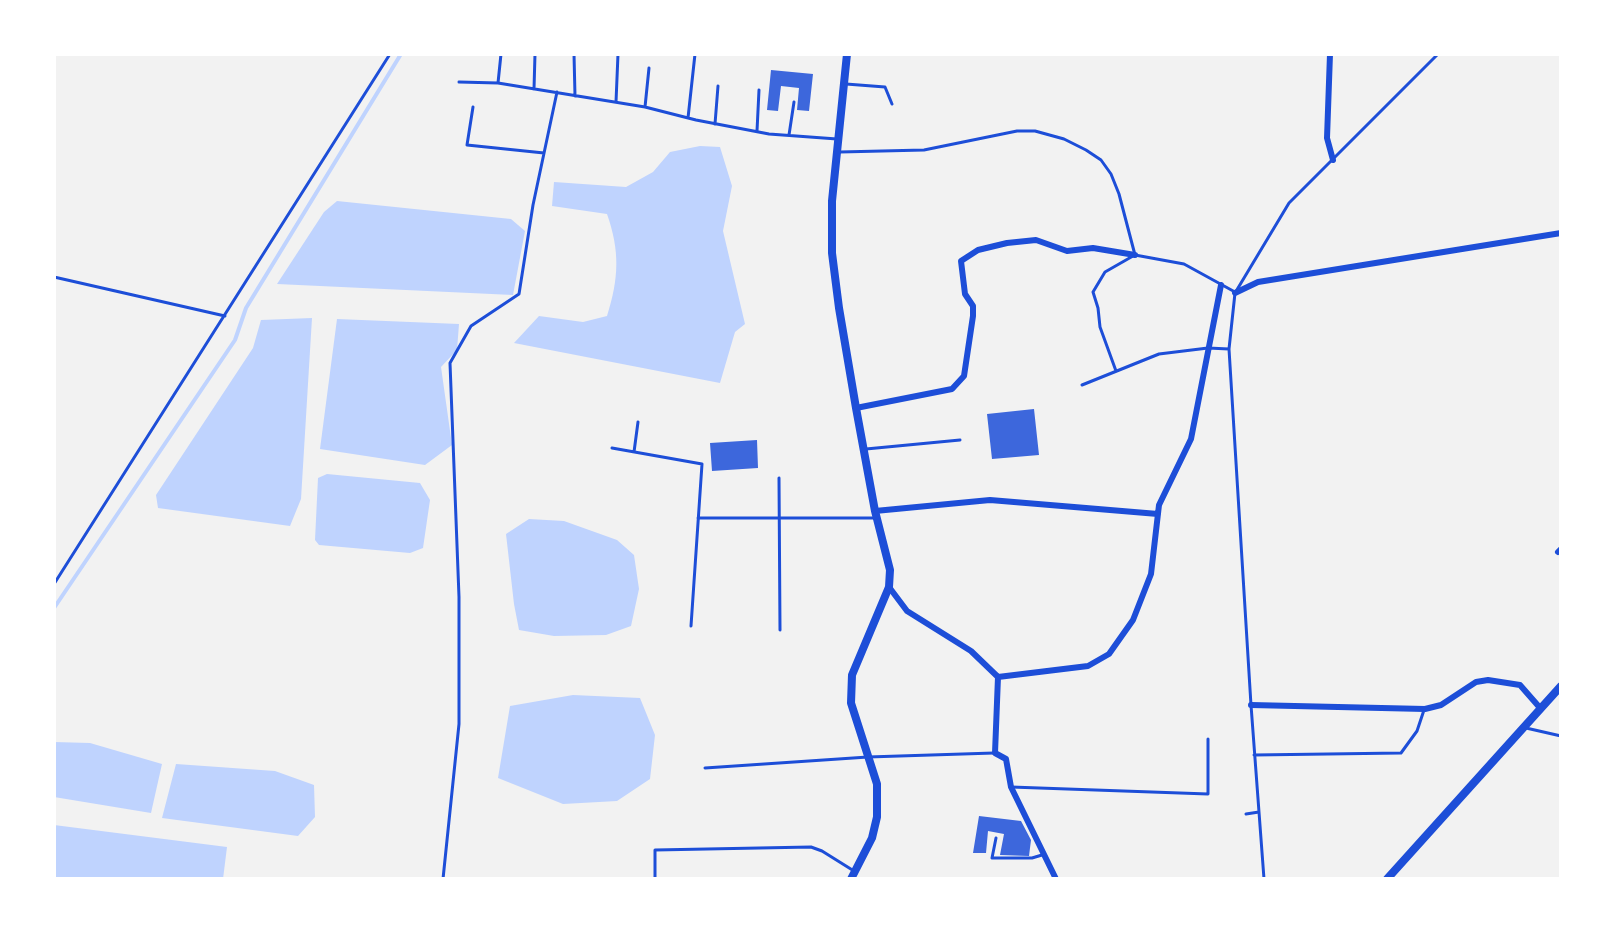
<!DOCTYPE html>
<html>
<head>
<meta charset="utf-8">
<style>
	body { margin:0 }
	#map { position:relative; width:1615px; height:933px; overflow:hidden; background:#f2f2f2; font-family:Ubuntu,sans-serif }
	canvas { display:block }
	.frame { position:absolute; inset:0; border:56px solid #fff; pointer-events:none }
</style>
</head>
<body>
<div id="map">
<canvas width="1615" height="933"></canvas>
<div class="frame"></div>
</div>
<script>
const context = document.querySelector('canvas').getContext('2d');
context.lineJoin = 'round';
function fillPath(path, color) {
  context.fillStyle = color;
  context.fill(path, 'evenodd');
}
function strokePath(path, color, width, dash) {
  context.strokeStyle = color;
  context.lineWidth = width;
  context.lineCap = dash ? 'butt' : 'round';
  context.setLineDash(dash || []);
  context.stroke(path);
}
fillPath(new Path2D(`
	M700,146L720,147L732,186L723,231L745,324L735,332L720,383L514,343L539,316L583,322L607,316C619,278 620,251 607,214L552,206L554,182L626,187L653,172L670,152Z
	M337,201L511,219L525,231L513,295L277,284L324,212Z
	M312,318L301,499L290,526L158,508L156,495L253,348L261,320Z
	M337,319L459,324L457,350L441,367L452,445L425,465L320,449Z
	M327,474L420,483L430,500L423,548L410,553L319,545L315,540L318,478Z
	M529,519L564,521L617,540L634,555L639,589L631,626L606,635L554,636L519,630L514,604L506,534Z
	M573,695L640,698L655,735L650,779L617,801L563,804L498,778L510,706Z
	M54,742L90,743L162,764L151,813L54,797Z
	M176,764L275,771L314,785L315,817L298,836L162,818Z
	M54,825L227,847L223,879H54Z`), '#bfd3fe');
strokePath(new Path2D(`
	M54,608L235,340L246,308L401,54`), '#bfd3fe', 4);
fillPath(new Path2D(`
	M771,70L813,74L809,111L797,110L799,88L781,86L778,111L767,110Z
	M1034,409L1039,455L992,459L987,414Z
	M757,440L758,468L712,471L710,443Z
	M979,816L1021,821L1031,840L1029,856L1000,855L1004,834L988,831L986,853H973Z`), '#3d67dc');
strokePath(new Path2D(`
	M501,54L498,83L645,107L696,120L769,134L837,139
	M574,54L575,96
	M459,82L498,83
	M846,84L885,87L892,104
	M534,89L535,54
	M616,102L618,54
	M473,107L467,145L544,153
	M645,107L649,68
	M688,118L695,54
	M715,124L718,86
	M757,131L759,90
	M789,135L794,102
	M840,152L924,150L1017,131H1035L1064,139L1086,150L1101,160L1111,174L1119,194L1135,255L1184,264L1235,292
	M54,277L225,316
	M1116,371L1100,327L1098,308L1093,292L1105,272L1133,256
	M1082,385L1159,354L1208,348L1229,349
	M612,448L702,464L691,626
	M866,449L960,440
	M634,452L638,422
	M779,478L780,630
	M698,518H876
	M54,584L390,54
	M1526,728L1561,736
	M1254,755L1401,753L1417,731L1424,710
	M705,768L868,757L994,753
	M1011,787L1208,794V739
	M1246,814L1259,812
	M996,838L992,858H1032L1042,855
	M443,879L459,724V597L450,363L471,326L519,294L533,205L557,92
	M655,879V850L811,847L822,851L854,871
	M1264,879L1251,705L1229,349L1235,293L1289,203L1438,54`), '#1d4ed8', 3);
strokePath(new Path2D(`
	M1330,54L1327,138L1333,160
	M1235,293L1258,282L1561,233
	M856,408L952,389L964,376L973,316V306L965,294L961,261L978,250L1007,243L1036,240L1067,251L1093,248L1135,255
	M875,511L990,500L1158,514
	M1558,552L1561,549
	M889,587L907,611L971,651L998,677L1088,666L1109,654L1133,620L1151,574L1159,505L1191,439L1221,285
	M998,677L995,753L1006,759L1011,787L1056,879
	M1251,705L1425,709L1441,705L1476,682L1488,680L1520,685L1541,709`), '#1d4ed8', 6);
strokePath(new Path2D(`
	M847,54L832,201V253L839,308L856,408L875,511L890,570L889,587L852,675L851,703L877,784V817L872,838L851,879
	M1387,879L1561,686`), '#1d4ed8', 8);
</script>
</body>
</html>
